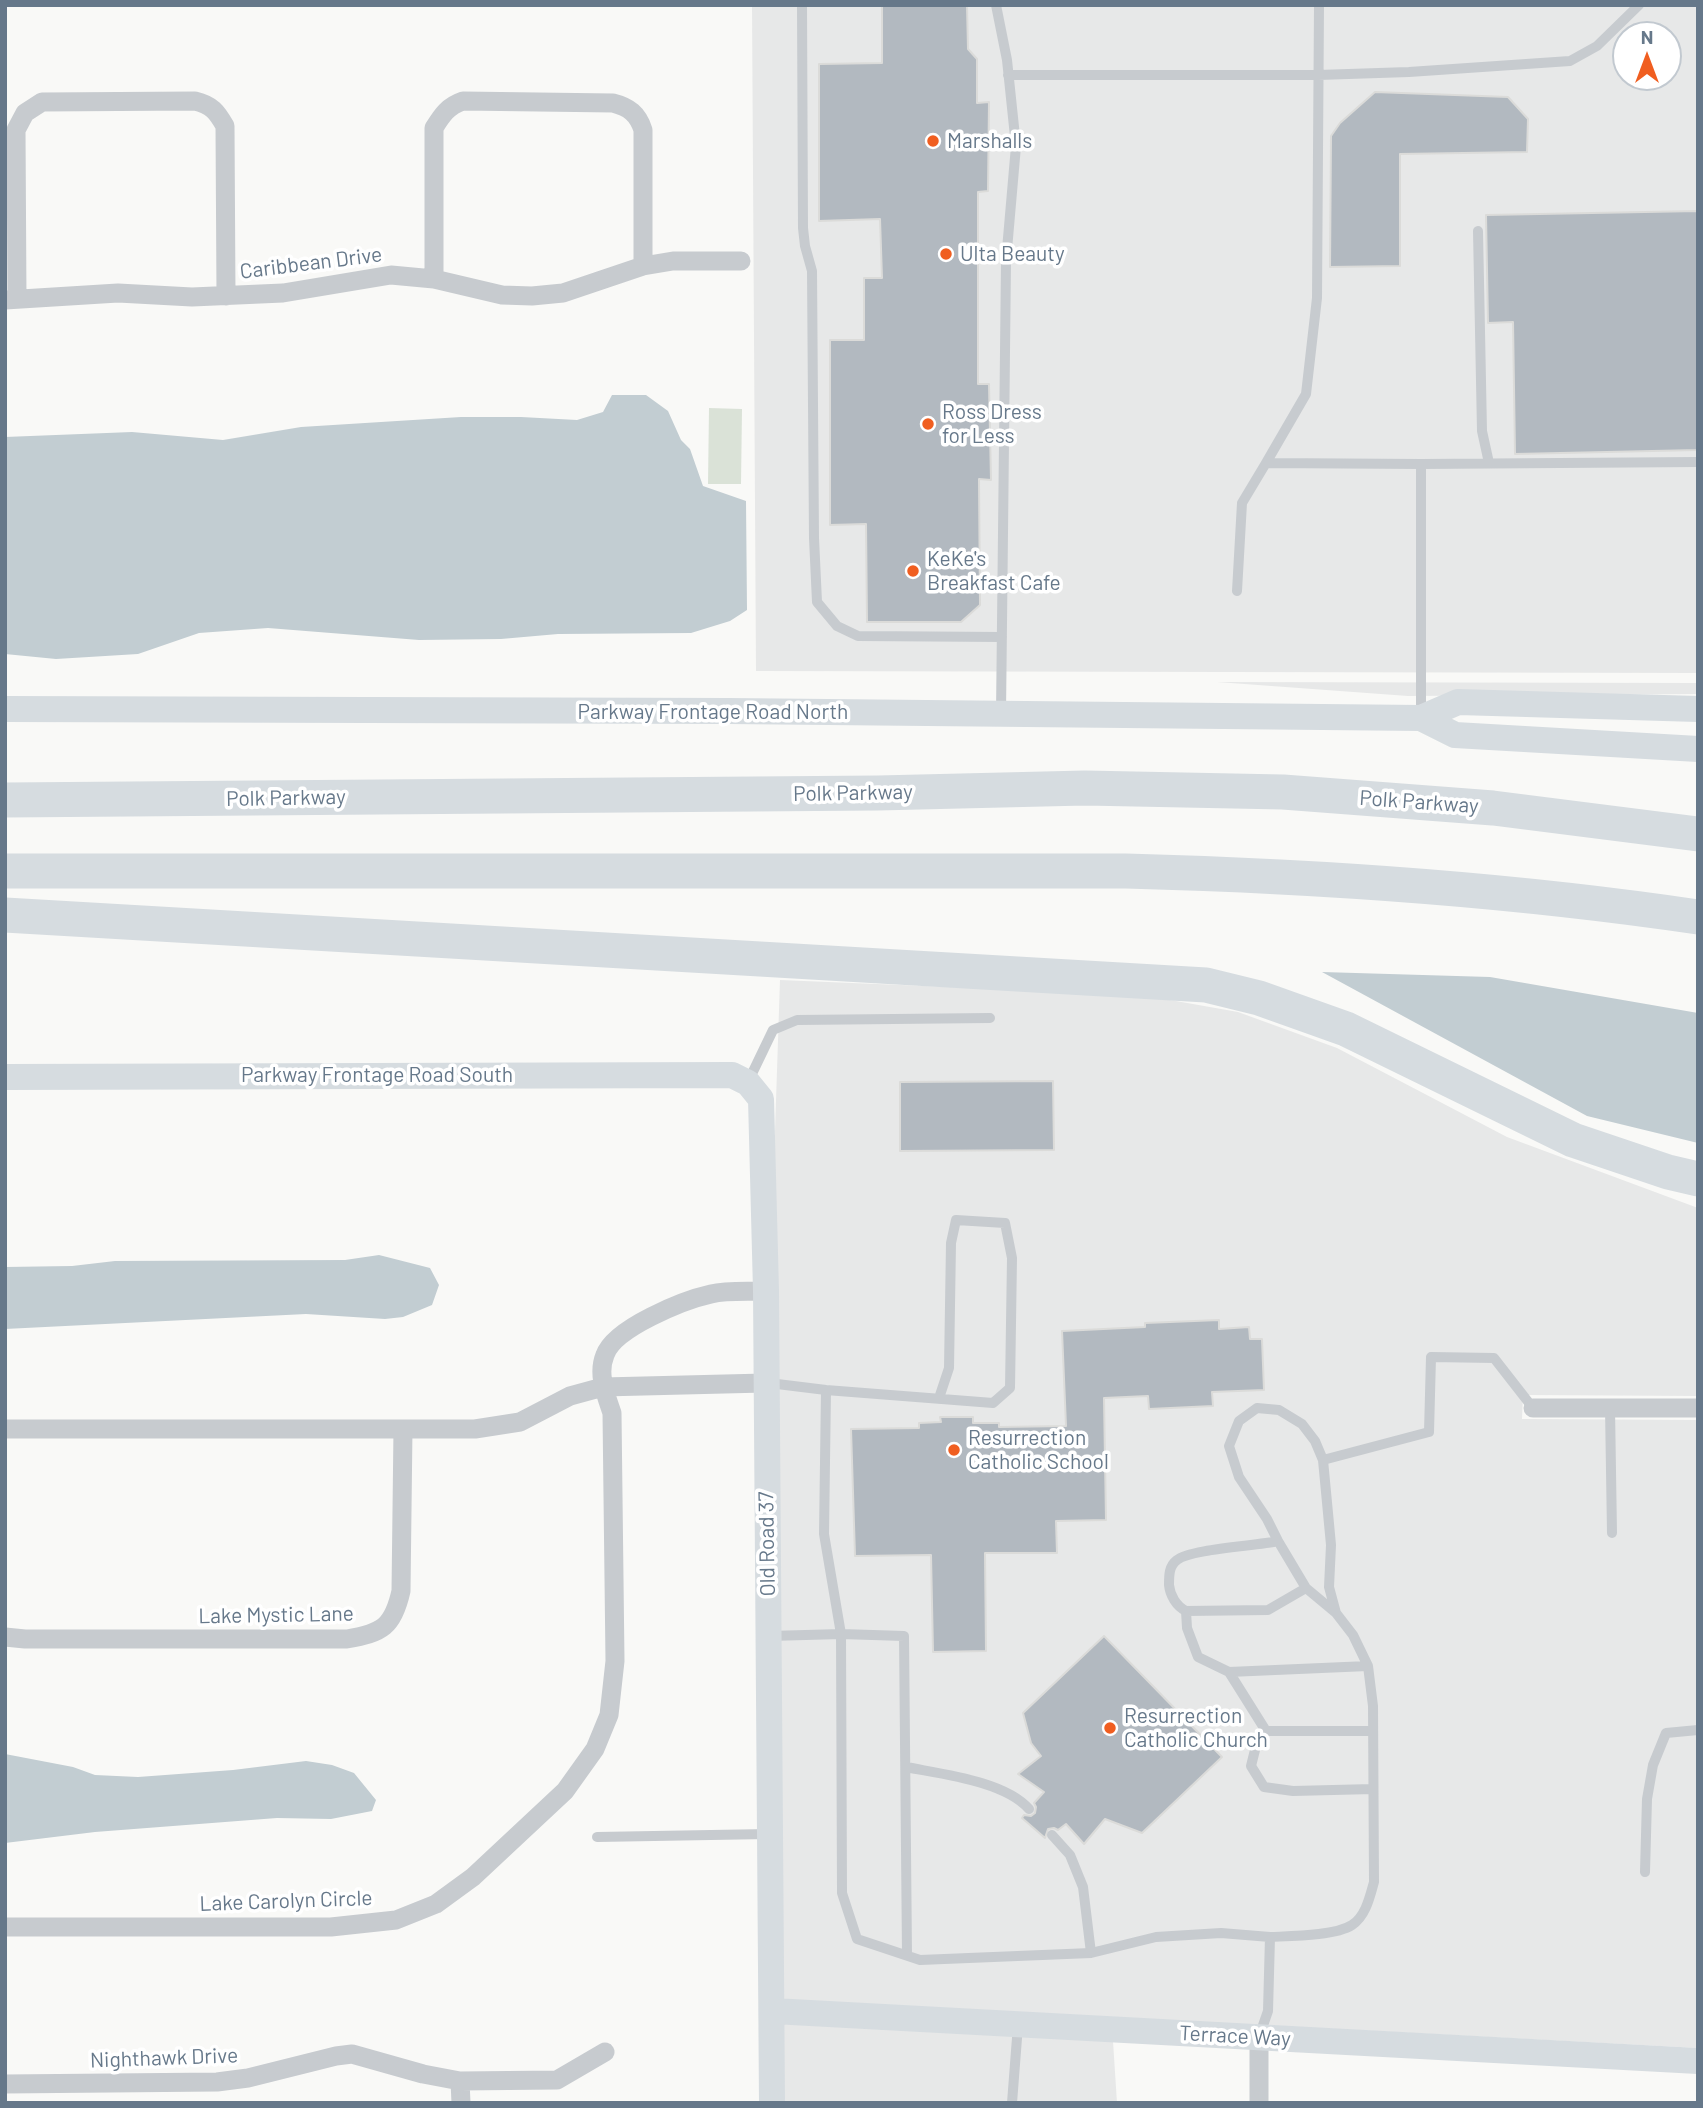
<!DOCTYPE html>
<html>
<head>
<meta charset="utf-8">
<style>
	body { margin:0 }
	#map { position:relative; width:1703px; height:2108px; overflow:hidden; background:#f9f9f7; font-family:Barlow,sans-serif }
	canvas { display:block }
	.frame { position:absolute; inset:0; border:7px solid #66788a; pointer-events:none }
	.north { position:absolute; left:1612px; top:21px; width:70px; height:70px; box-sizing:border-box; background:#fff; border:2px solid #c2c9d0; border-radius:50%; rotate:0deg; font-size:19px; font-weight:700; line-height:28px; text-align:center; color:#66788a }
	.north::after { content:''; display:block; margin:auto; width:24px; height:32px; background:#f05e20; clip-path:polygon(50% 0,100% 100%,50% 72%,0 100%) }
</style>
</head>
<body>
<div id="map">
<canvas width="1703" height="2108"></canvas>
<div class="frame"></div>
<div class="north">N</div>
</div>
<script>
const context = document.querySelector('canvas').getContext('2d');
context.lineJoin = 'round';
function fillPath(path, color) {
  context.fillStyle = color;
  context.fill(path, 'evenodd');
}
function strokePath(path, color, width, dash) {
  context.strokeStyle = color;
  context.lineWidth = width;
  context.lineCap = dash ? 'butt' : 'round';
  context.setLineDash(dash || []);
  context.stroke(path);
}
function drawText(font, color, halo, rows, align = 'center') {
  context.font = font + ' Barlow,sans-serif';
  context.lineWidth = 7;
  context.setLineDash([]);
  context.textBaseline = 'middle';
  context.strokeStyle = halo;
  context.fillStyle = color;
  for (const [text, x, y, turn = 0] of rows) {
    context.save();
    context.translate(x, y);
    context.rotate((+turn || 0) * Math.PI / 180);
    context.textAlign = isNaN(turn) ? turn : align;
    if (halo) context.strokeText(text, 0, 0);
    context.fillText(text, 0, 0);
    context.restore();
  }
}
fillPath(new Path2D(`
	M752,5H1698V673L756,671ZM1626,35H1668V77H1626Z
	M1217,682L1698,683V694L1408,696Z
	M780,980L1142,995L1238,1012L1337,1048L1507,1137L1698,1208V1396L1523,1395L1522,1419L1698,1420V2048L783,2000L774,1161Z
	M783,2024L1113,2041L1117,2103H783Z`), '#e7e8e8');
fillPath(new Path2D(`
	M709,408L742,409L741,484H708Z`), '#dae2d7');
fillPath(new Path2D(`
	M612,395H646L668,411L681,440L690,449L703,486L746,501L747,610L730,621L691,633L558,634L501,639L419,640L268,628L199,633L138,654L56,659L5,654V437L132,432L223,440L301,427L461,417H521L577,420L603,412Z
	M1322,972L1490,977L1698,1013V1143L1587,1116Z
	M379,1255L430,1268L439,1285L432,1305L403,1317L385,1319L306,1314L5,1329V1267L72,1266L115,1261L345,1260Z
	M5,1754L73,1767L95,1775L138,1777L233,1770L306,1761L332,1765L354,1773L376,1800L372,1811L331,1819L277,1818L95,1832L5,1843Z`), '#c2cdd2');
const building = new Path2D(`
	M882,5H967L968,49L977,59V103L989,102L988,191L978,192V384H989L991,480L979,479L980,605L961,622H867L866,524L830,525V340H864V278H882L880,219L819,221V64L882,63Z
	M1375,92L1508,97L1528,119L1527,152L1400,154V266L1330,267L1331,136L1340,123Z
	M1698,211V450L1515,454L1513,322L1488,323L1486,215Z
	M1053,1081L1054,1150L900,1151V1082Z
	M1219,1320V1329L1249,1327L1250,1339H1262L1264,1390L1212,1392L1213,1406L1149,1409L1148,1396L1104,1398L1106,1520L1056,1521L1057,1553H985L986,1651L933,1652L931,1555L855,1556L851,1429L919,1428V1423L941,1422L940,1417H973V1423H999V1427L1066,1426L1062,1331L1145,1327V1323Z
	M1104,1636L1222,1757L1142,1833L1105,1819L1084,1844L1066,1824L1058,1830L1054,1828L1048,1829L1045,1838L1022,1818L1024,1815L1031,1816L1035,1813L1036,1807L1034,1803L1044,1792L1018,1774L1041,1756L1031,1743L1023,1713Z`);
fillPath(building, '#b2b9c0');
strokePath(building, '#dbdbd9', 2);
strokePath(new Path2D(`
	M802,5L803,228L805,246L812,271L814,538L817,602L837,626L858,636L1002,637
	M996,5L1007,60L1016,146L1006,261L1001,713
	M1008,75H1318L1409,72L1570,61L1597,46L1639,5
	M1478,231L1482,431L1489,463
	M1266,463L1306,394L1317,298L1319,5
	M1237,591L1242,503L1266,463L1421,464
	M1421,715V464L1698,462
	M748,1082L773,1030L797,1020L990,1018
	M769,1383L826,1390L993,1403L1010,1388L1012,1258L1005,1223L956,1220L951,1243L949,1368L939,1398
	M826,1390L824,1534L841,1634L904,1636L907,1955
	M1610,1408L1612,1533
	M1323,1460L1429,1432L1431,1357L1494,1358L1533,1408
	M1278,1541C1256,1546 1190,1549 1177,1560C1169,1566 1169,1575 1169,1585C1170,1595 1176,1606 1186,1611L1268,1610L1306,1588
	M1186,1611L1187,1628L1198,1657L1229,1672L1368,1666
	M770,1636L841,1634L842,1893L857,1939L920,1960L1091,1953L1156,1937L1221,1933L1270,1937L1268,2011L1259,2037
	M1229,1672L1266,1731H1373
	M1266,1731L1256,1746L1251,1766L1264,1787L1293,1791L1373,1789
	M906,1767C941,1774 1005,1781 1029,1809
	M1052,1835L1070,1855L1083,1887L1091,1953
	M597,1837L768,1834
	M1645,1872L1647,1799L1653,1765L1666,1733L1698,1730
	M1270,1937C1291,1936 1335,1936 1352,1925C1366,1916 1370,1896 1374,1882L1373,1706L1368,1666L1353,1635L1336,1613L1306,1588L1278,1541L1267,1519L1239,1477L1229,1446L1239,1421L1257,1408L1279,1410L1302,1424L1315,1441L1323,1460L1331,1545L1329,1587L1336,1613
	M1012,2103L1018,2025`), '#c7cbcf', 10);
strokePath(new Path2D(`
	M434,279V128C442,115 448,106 463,101L613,103C629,107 638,114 643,130V266
	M17,299L16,130L25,113L42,102L195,101C212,105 217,112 225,126L226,296
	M5,300L118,293L192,297L283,293L391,275L434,279L502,295L532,296L563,293L643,266L673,261H741
	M1533,1408H1698
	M5,1429H475L520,1422L570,1396L603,1387L765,1383
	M5,1637L25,1639H347C382,1633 393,1627 401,1591L403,1429
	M5,1927H331L396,1920L436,1904L473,1877L565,1791L595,1749L609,1715L615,1661L612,1413C606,1395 597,1374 605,1355C614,1328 684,1300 711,1294C728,1290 748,1292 766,1291
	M1259,2037V2103
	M460,2081L461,2103
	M5,2084L217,2082L248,2078L336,2056L352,2054L423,2074L460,2081L557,2080L605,2052`), '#c7cbcf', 19);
strokePath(new Path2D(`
	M5,709L729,711L1421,718L1458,702L1698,709
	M1421,718L1455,735L1698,749
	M5,1077L732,1075L748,1083L761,1099L766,1291L772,2103
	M773,2011L1698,2061`), '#d6dce0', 26);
strokePath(new Path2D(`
	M5,800L878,793L1085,788L1283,792L1493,808L1698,834
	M5,871H1126C1318,876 1508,889 1698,917
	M5,915L1206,985L1259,998L1346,1029L1573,1140L1668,1172L1698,1179`), '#d6dce0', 35);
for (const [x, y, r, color] of [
	[933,141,7,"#f05e20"],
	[946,254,7,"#f05e20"],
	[928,424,7,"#f05e20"],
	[913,571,7,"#f05e20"],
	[954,1450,7,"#f05e20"],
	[1110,1728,7,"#f05e20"]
]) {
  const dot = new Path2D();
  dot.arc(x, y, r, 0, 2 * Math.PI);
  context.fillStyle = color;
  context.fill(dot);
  strokePath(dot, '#fff', 2.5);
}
drawText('21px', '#66788a', '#fff', [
	["Marshalls",947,141],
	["Ulta Beauty",960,254],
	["Ross Dress",942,412],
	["for Less",942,436],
	["KeKe's",927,559],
	["Breakfast Cafe",927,583],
	["Resurrection",968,1438],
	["Catholic School",968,1462],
	["Resurrection",1124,1716],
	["Catholic Church",1124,1740]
], 'left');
drawText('21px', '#66788a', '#fff', [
	["Caribbean Drive",311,263,-7],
	["Parkway Frontage Road North",713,712],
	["Polk Parkway",853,793,-1],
	["Polk Parkway",286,798,-1],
	["Polk Parkway",1419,802,4],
	["Parkway Frontage Road South",377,1075],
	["Old Road 37",767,1544,-91],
	["Lake Mystic Lane",276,1615,-1],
	["Lake Carolyn Circle",286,1901,-2],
	["Terrace Way",1235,2036,3],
	["Nighthawk Drive",164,2058,-2]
]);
</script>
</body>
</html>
